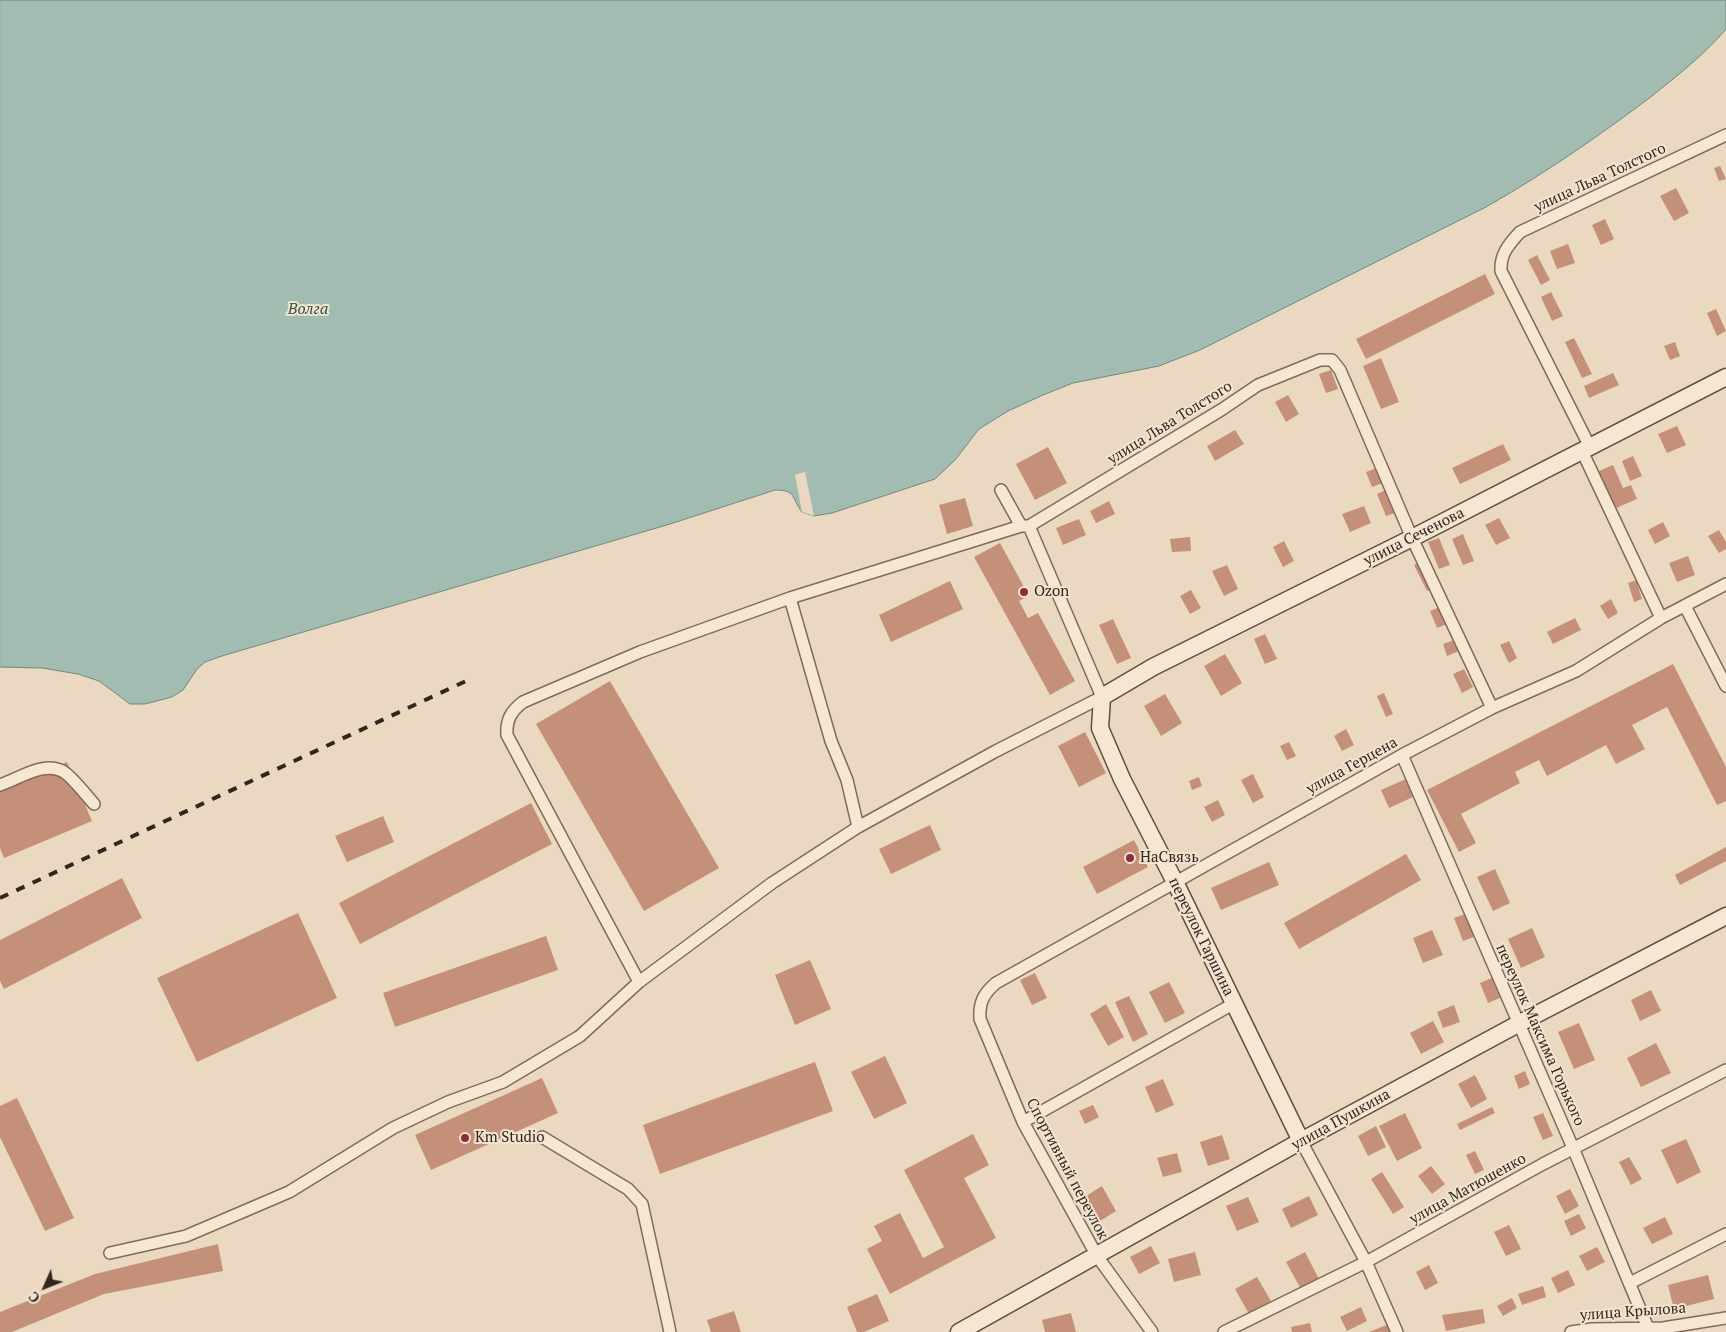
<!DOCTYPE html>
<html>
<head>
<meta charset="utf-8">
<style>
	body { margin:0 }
	#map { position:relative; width:1726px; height:1332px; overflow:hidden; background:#ead9c0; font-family:"PT Serif",serif }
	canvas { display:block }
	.north { position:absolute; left:20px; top:1262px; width:50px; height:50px; -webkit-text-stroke:4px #f2e4cf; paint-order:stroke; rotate:226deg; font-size:14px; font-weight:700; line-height:20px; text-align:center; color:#32251d }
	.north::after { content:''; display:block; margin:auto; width:18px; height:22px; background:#32251d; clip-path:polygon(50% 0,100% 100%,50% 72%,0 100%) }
</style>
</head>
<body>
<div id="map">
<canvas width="1726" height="1332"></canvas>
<div class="north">С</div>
</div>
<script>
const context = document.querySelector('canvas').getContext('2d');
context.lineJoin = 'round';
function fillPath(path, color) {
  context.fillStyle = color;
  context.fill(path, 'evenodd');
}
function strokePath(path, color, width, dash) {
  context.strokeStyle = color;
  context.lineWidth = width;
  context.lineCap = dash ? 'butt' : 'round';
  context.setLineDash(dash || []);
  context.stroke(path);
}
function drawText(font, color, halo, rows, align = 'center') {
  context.font = font + ' "PT Serif",serif';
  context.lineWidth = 4;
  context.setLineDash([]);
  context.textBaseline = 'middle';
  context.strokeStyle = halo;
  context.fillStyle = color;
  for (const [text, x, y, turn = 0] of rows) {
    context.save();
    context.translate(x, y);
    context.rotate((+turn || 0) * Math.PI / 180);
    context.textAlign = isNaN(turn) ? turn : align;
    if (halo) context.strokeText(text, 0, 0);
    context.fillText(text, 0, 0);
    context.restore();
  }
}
const water = new Path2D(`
	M0,0H1726V29C1705,54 1677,76 1652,96C1599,136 1544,174 1486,207L1200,350L1159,366L1073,383L1043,395L1008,411L979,429L955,460L935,479L832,513L814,516L802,512C791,498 797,490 775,490L670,524L222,656L205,662L197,669L183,690L172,697L145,704H130L99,681L78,674L42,668L0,667Z`);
fillPath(water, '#a3bcb2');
strokePath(water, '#6b897e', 1);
fillPath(new Path2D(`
	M805,472L814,516L802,512L795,475Z`), '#ead9c0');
fillPath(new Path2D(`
	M1720,166L1726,179L1719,181L1714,168Z
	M1676,188L1689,213L1674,221L1660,196Z
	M1605,219L1614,239L1601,245L1592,225Z
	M1568,244L1575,263L1557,269L1550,251Z
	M1537,255L1550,280L1541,285L1528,260Z
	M1485,274L1495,294L1366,359L1356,339Z
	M1551,292L1563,316L1552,321L1541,297Z
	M1716,309L1726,331L1717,336L1707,313Z
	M1574,338L1592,374L1582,378L1565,342Z
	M1675,342L1680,356L1670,360L1664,346Z
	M1381,358L1399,402L1381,409L1363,366Z
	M1331,370L1338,389L1326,393L1319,374Z
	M1613,373L1619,385L1589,398L1584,386Z
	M1288,395L1299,414L1286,422L1275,402Z
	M1677,426L1686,445L1667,453L1658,434Z
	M1235,430L1244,444L1215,461L1207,446Z
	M1503,444L1511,460L1460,484L1452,468Z
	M1048,447L1067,483L1035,500L1016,464Z
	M1633,456L1642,476L1630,481L1622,461Z
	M1613,465L1623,488L1631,485L1637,499L1614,509L1597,472Z
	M1377,468L1383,483L1372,487L1366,472Z
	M1385,490L1395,513L1386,516L1377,494Z
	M965,498L973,526L947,534L939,505Z
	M1109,501L1115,514L1096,523L1090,511Z
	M1364,506L1371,523L1350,532L1342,514Z
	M1499,518L1510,538L1496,545L1485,525Z
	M1079,519L1086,535L1063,545L1056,528Z
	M1663,522L1670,536L1655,544L1648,530Z
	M1719,530L1726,542V549L1719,553L1708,536Z
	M1463,534L1474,561L1463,565L1452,539Z
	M1190,537L1191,551L1172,552L1170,539Z
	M1439,538L1450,565L1439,569L1428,542Z
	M1284,541L1294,561L1283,567L1273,547Z
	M1000,543L1029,596L1019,601L1028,618L1038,613L1075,681L1050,695L974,557Z
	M1688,556L1695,575L1677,582L1669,563Z
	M1426,559L1440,585L1427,591L1414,565Z
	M1227,565L1238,589L1224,596L1212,571Z
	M1636,580L1642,599L1634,602L1628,583Z
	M950,581L963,609L891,642L879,615Z
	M1191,590L1201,608L1190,614L1180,596Z
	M1611,599L1618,613L1608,619L1600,606Z
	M1440,607L1447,624L1437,628L1430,611Z
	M1575,618L1581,630L1553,644L1547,632Z
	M1113,619L1131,658L1117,664L1099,625Z
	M1265,634L1277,659L1265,664L1254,639Z
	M1454,640L1459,651L1447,656L1443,644Z
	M1509,641L1517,658L1509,663L1500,645Z
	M1225,654L1242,683L1221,696L1204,666Z
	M1673,664L1726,767V801L1717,805L1667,707L1632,725L1645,749L1616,764L1606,745L1547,776L1539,760L1515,772L1520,783L1461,814L1476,843L1459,852L1427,790Z
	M1464,669L1473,687L1462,693L1453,674Z
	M610,681L719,868L644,911L536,724Z
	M1384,693L1393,714L1386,717L1377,696Z
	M1165,694L1182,723L1161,736L1144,706Z
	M1346,729L1354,745L1342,751L1334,736Z
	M1085,732L1106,773L1079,787L1058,746Z
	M1289,742L1296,756L1287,760L1280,746Z
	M67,762L92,821L4,858L0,848V790Z
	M1253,774L1264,797L1253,803L1241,780Z
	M1199,777L1202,786L1192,790L1189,781Z
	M1406,779L1413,797L1389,808L1381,790Z
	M1218,800L1225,815L1212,822L1204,807Z
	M531,803L552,844L360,944L339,903Z
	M383,816L394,842L347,862L335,836Z
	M930,825L941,850L891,874L879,849Z
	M1134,840L1148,867L1097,894L1083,867Z
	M1726,847V861L1680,885L1675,875Z
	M1406,854L1421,880L1299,949L1284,923Z
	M1269,862L1279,885L1221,910L1211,888Z
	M1495,869L1510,903L1493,911L1477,877Z
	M122,878L142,918L4,989L0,981V940Z
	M298,913L337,998L197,1062L157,978Z
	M1465,914L1474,937L1463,941L1454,918Z
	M1532,928L1545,957L1521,968L1508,939Z
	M1432,930L1443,955L1423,963L1413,938Z
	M546,936L558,970L395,1027L383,993Z
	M810,960L831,1009L795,1025L775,975Z
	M1035,973L1047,998L1032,1005L1020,980Z
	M1492,978L1500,998L1488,1003L1480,983Z
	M1169,982L1185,1013L1165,1023L1149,992Z
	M1651,990L1661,1011L1640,1021L1631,1000Z
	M1129,996L1148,1034L1133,1042L1115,1002Z
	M1106,1004L1124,1037L1108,1046L1090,1014Z
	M1454,1005L1460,1022L1443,1028L1437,1012Z
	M1433,1021L1444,1042L1421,1054L1410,1033Z
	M1579,1023L1595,1060L1574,1069L1558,1032Z
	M1656,1043L1671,1073L1641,1087L1627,1058Z
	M885,1056L907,1103L874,1119L851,1072Z
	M815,1062L833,1111L660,1174L643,1125Z
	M1525,1071L1530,1084L1519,1089L1514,1076Z
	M1475,1075L1487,1099L1471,1108L1458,1084Z
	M542,1078L558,1113L431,1170L415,1135Z
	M1163,1079L1174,1105L1156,1113L1145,1087Z
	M17,1098L74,1218L45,1231L0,1137V1106Z
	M1093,1105L1099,1117L1085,1124L1079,1111Z
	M1492,1107L1495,1113L1460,1130L1457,1124Z
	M1405,1113L1422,1148L1397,1161L1379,1126Z
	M1543,1113L1553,1136L1543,1140L1533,1117Z
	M1376,1126L1386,1147L1368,1156L1358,1136Z
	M973,1134L989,1165L964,1178L996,1238L890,1294L867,1249L882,1241L874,1226L900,1213L923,1258L944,1247L904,1170Z
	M1222,1135L1230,1159L1208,1166L1200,1142Z
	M1686,1139L1701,1172L1677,1184L1661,1150Z
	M1475,1151L1484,1170L1475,1174L1466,1155Z
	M1177,1153L1182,1172L1163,1177L1157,1158Z
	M1629,1157L1642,1179L1631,1185L1619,1162Z
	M1431,1166L1445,1184L1432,1194L1418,1176Z
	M1382,1172L1404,1207L1393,1214L1371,1179Z
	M1102,1186L1116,1211L1097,1223L1083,1198Z
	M1570,1189L1579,1206L1565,1214L1556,1196Z
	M1309,1196L1318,1215L1291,1228L1282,1209Z
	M1248,1197L1259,1222L1237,1231L1226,1206Z
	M1579,1214L1586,1228L1571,1236L1564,1221Z
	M1665,1217L1673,1234L1652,1244L1643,1228Z
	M1509,1225L1521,1249L1506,1256L1494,1232Z
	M218,1244L223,1271L104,1294L12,1332H0V1312L95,1274Z
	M1151,1246L1160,1263L1139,1274L1130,1257Z
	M1597,1247L1605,1262L1587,1271L1579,1256Z
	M1195,1252L1201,1275L1174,1282L1168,1259Z
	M1305,1252L1320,1281L1302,1291L1286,1262Z
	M1429,1265L1438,1283L1425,1290L1416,1272Z
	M1568,1270L1575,1285L1558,1293L1551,1278Z
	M1708,1275L1714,1299L1674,1309L1668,1285Z
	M1257,1277L1271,1301L1249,1314L1235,1289Z
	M1543,1286L1546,1297L1522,1305L1518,1294Z
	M877,1294L889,1321L864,1332H857L847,1307Z
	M1512,1298L1517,1308L1503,1316L1497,1306Z
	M1361,1307L1367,1321L1347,1331L1340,1317Z
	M1483,1309L1485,1323L1446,1331L1442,1315Z
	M734,1311L741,1332H711L707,1320Z
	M1071,1313L1076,1332H1045L1042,1320Z
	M1310,1323L1312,1332H1292L1291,1327Z
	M1389,1324L1392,1332H1369Z`), '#c59079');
const minor = new Path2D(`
	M1590,447L1501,271C1500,254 1509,244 1520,232L1726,135
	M1582,451L1661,618
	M1029,526L1221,410L1258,385L1320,360H1332L1340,370L1412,538L1492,708
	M790,598L831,741L847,780L858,827
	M1685,606L1726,686
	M1402,755L1573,1148L1648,1328
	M0,785C19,779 44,760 64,772C72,777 87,796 94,804
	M639,982L507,735C506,720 511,711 523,702L640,652L790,598L1021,526
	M1023,1122L1233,1004
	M542,1137L628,1189L642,1204L670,1332
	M1301,1141L1366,1262L1397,1332
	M110,1253L186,1236L289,1192L393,1128L448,1102L503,1082L580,1036L639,982L772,883L858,827L996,751L1102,697L1029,526H1021L1001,490
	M1630,1283L1726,1234
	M1152,1332L1097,1256L1023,1122L980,1019C979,1003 983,994 996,983L1402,755L1492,708L1576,671L1661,618L1726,584
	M1224,1332L1366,1262L1543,1164L1726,1070
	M1571,1332L1592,1329L1663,1328L1726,1318`);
const secondary = new Path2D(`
	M1301,1141L1175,882L1122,779L1100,728L1102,697L1153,667L1412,538L1726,377
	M959,1332L1301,1141L1518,1024L1726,916`);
strokePath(minor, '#826a5a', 14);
strokePath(secondary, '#634c3d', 19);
strokePath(minor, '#f6e7d3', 11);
strokePath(secondary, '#f6e7d3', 16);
strokePath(new Path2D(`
	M0,898L466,681`), '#32251d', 4, [9, 9]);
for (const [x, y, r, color] of [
	[1024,592,5,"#8c2e3a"],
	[1130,858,5,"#8c2e3a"],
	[465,1138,5,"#8c2e3a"]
]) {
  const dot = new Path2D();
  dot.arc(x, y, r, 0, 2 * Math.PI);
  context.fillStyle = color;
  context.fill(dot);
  strokePath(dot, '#f2e4cf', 2);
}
drawText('15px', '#32251d', '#f2e4cf', [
	["улица Льва Толстого",1600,178,-25],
	["улица Льва Толстого",1170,423,-32],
	["улица Сеченова",1414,537,-27],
	["улица Герцена",1352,766,-29],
	["переулок Гаршина",1201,937,64],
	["переулок Максима Горького",1540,1035,66],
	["улица Пушкина",1341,1120,-29],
	["Спортивный переулок",1067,1169,62],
	["улица Матюшенко",1468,1189,-29],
	["улица Крылова",1633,1312,-4]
]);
drawText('15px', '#32251d', '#f2e4cf', [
	["Ozon",1034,592],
	["НаСвязь",1140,858],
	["Кm Studio",475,1138]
], 'left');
drawText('italic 16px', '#2d514b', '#f2e4cf', [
	["Волга",308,309]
]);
</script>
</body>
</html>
